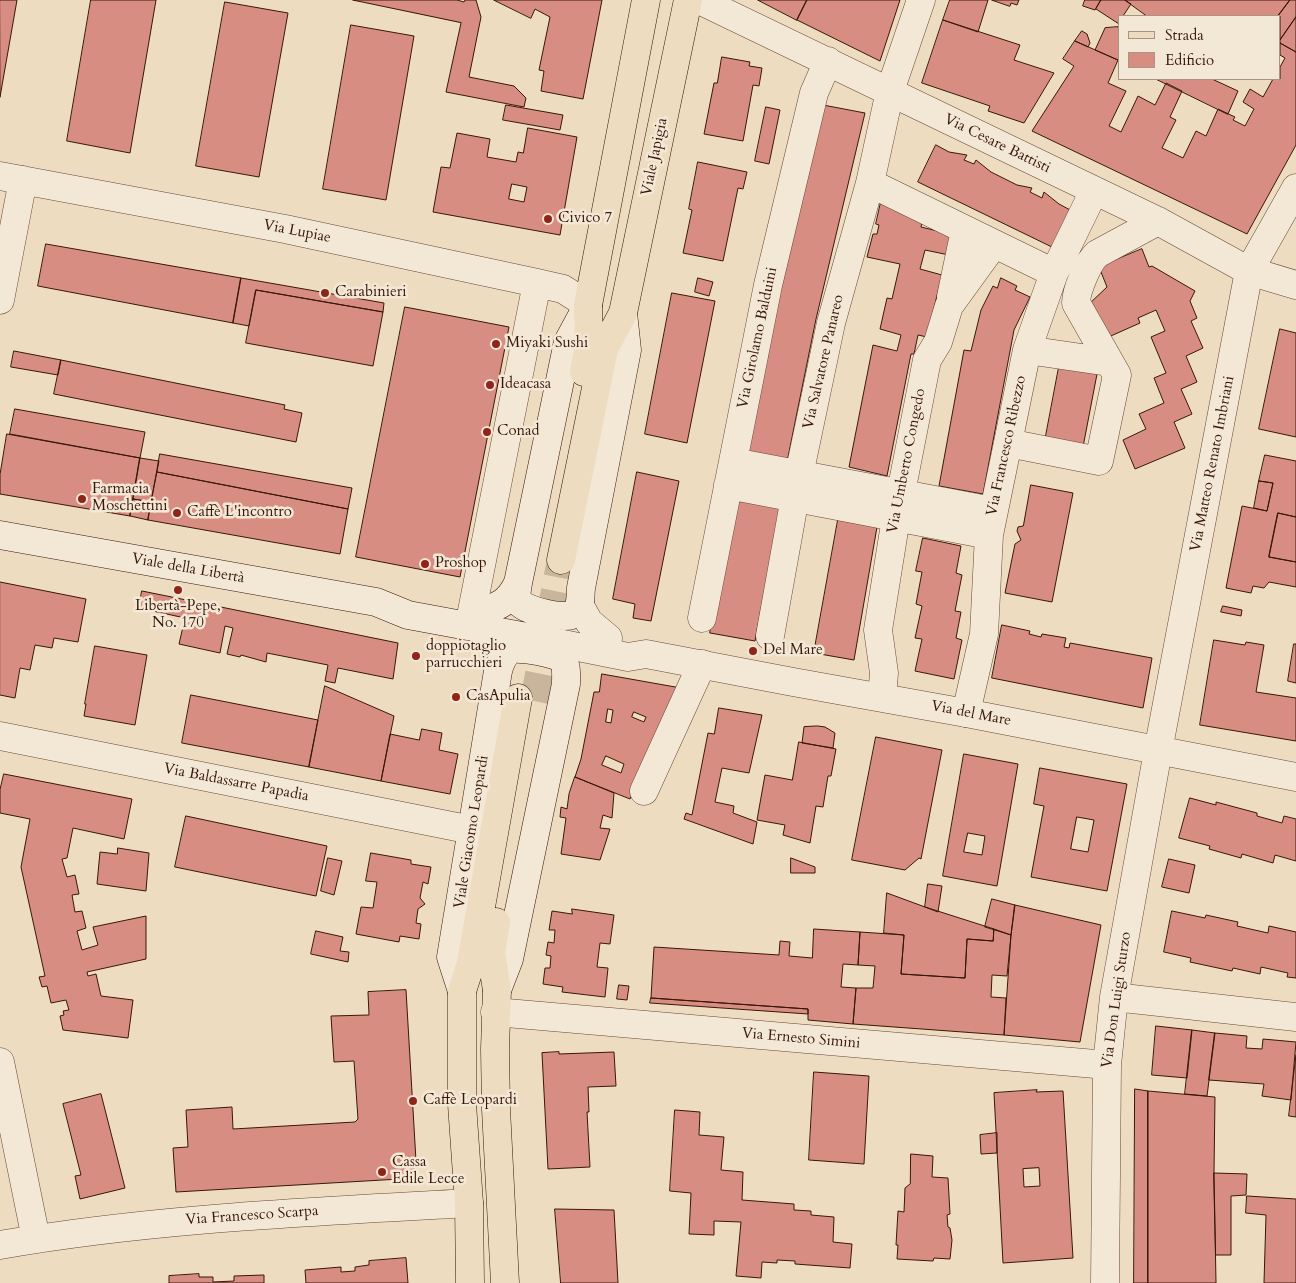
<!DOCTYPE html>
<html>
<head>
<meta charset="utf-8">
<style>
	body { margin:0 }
	#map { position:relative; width:1296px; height:1283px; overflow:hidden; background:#eddcc0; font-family:Cardo,serif }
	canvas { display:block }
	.legend { position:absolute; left:1118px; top:15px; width:162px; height:65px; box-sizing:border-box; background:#f3e8d6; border:1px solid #a99484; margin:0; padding:6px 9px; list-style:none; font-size:15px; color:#391708 }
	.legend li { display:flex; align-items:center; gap:10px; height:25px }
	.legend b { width:25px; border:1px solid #a99484 }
</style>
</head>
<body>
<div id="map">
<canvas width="1296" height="1283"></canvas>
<ul class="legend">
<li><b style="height:6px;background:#eddcc0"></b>Strada</li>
<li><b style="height:14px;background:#d88d82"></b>Edificio</li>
</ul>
</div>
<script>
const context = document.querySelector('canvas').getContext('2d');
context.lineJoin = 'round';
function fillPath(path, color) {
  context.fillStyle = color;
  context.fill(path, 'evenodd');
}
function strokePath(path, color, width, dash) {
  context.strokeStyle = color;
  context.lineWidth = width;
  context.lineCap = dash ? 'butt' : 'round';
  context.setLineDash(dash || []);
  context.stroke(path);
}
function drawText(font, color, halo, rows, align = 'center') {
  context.font = font + ' Cardo,serif';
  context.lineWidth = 5;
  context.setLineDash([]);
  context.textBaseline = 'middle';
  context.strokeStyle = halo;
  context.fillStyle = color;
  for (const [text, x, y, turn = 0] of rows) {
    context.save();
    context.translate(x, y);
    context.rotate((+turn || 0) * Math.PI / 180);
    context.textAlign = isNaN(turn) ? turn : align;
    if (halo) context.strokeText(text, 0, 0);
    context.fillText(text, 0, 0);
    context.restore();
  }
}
const building = new Path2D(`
	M0,0H17L0,97Z
	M91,0H156L130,153L67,141Z
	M353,0H457L464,2L465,0H476L481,17L469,77L514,86L526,98L524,107L446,92L461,23Z
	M494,0H602L583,99L541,91L544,71L539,70L550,17L535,9L531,18Z
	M758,0H807L797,20Z
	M807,0H900L880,61L797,20Z
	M950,0H988L978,32L943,20Z
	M992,0H1019L1017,5L1011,3L1010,6Z
	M1085,0H1101L1095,10L1083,6Z
	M1101,0H1125L1131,4L1123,16H1120L1119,24L1096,9Z
	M1125,0H1290L1278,16H1147Z
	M1290,0H1296V17L1280,40V16H1278Z
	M225,2L288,13L259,177L196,166Z
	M1296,17V52L1280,43V40Z
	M943,20L1020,45L1014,60L1054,73L1024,123L988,111L990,106L922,83Z
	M351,25L414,36L386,200L323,189Z
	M1118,27L1120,33V61L1095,50L1105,28Z
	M1082,31L1087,34L1090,43L1088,47L1075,41Z
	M1075,41L1118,60L1108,83L1126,91L1109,126L1121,132L1138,96L1155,105L1166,83L1182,91L1170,117L1176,120L1162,148L1183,158L1196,131L1206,136L1218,109L1235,117L1233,120L1245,126L1254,109L1243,102L1250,89L1263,97L1273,79H1280V67L1285,58L1280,55V43L1296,52V145L1247,234L1032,131L1074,66L1063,59Z
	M722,57L750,62L749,66L762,68L759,86L753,85L743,141L704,134L714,83H717Z
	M1156,79H1212L1238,91L1228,114Z
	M506,105L563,115L560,130L503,120Z
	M823,105L865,113L816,319L787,462L747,454L775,311Z
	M766,107L780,110L769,164L755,161Z
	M528,128L577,137L560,235L433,212L441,167L450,168L457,133L490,139L487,157L516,162L518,152L523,153ZM512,184L527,187L524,202L509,199Z
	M936,145L949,152L967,155L964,160L974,164L976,160L991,172L1017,185L1032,188L1030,192L1042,198L1044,192L1059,204L1072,211L1054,248L918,182Z
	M698,162L747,172L743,189L738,188L723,261L683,253L692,210L689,209Z
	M881,202L923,219L921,227L954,235L949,255L925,250L920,269L942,275L927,337L918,335L914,354H911L887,476L849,467L873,345L897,351L901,335L880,329L887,298L892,299L900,264L867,257L873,234H877L879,225L876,224Z
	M46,244L241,278L233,323L38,286Z
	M1142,249L1149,267L1152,266L1195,291L1190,301L1197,318L1191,321L1203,348L1186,356L1197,382L1181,389L1192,414L1174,422L1185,448L1135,469L1123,440L1146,429L1139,414L1164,403L1154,378L1166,373L1151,337L1165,331L1156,310L1138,318L1140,323L1104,339L1089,304L1107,287L1099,267Z
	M241,278L384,303L383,312L256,290L249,326L233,323Z
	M698,278L713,282L709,296L695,292Z
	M1001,278L1017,286L1015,290L1030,297L1014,330L983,494L939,486L964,350L971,351L981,310L993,286L997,288Z
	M256,290L383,312L373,366L246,343Z
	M672,293L715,301L687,443L645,434Z
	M405,307L509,327L460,577L356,557Z
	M1280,329L1296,333V437L1259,429Z
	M14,351L61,360L58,375L11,367Z
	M61,360L285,405L284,409L302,413L296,442L54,394Z
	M1059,367L1097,374L1083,447L1045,441Z
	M15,409L145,432L140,458L10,434Z
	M7,434L140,458L130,516L0,494V475Z
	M160,454L352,488L348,509L157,472Z
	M1265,455L1296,461V517L1278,513L1269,557L1296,562V587L1269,582L1264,588L1253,586L1251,593L1226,588L1242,506L1267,511L1273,483L1259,481Z
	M140,458L159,461L151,502L133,499Z
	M157,472L348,509L340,554L148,520Z
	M637,472L679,481L651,621L633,618L635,604L613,599Z
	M1259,481L1273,483L1267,511L1254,508Z
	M1031,485L1073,493L1052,602L1005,593L1015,544L1021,540L1017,531L1018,527L1023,526Z
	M736,495L781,503L755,641L710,633Z
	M133,499L151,502L148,520L130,516Z
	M1278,513L1296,517V562L1269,557Z
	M838,520L877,527L854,660L814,653Z
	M923,538L961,546L956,573L962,575L955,611L961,612L956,638L962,640L954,679L915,671L922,639L915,638L922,606L916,604L922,572L916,571Z
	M0,582L86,599L78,642L54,638L52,648L35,645L30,670L20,668L15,698L0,695Z
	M142,591L398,643L393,679L338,668L335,683L325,681L328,665L267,653L266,662L241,655L240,657L227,654L233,628L225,626L220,653L179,644L185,618L139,608Z
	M1223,606L1242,610L1241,616L1221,612Z
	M1002,625L1030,631L1029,634L1041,637L1042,634L1066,638L1064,647L1069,648L1070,643L1152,658L1143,708L992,678Z
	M1214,640L1245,645L1246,642L1264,645L1256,692L1296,698V741L1200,725Z
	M1294,644H1296V683L1288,681Z
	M95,646L147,655L135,725L84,716L86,704H85Z
	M602,674L681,688L630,799L575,777L581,759L594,692H599ZM608,709L613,710L611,723L606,722ZM634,712L646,717L644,722L632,717ZM606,756L624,764L621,773L602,765Z
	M325,686L394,716L381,781L309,767Z
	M191,695L318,720L309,767L182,743Z
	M719,708L762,715L749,773L722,768L715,802L734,806L733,813L757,822L753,844L684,819L686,813L692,815L708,733L714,734Z
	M818,726L825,727L835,733L833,748L802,743L804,727Z
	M422,729L442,733L439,750L458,754L450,794L381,781L390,734L419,740Z
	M876,737L942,750L921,859L919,858L905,870L852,860Z
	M799,742L836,749L831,776H828L823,807L816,806L810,843L783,835L785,825L757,820L765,775L792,780Z
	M964,754L1018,764L997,886L943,876ZM968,833L985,836L982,855L964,852Z
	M1040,768L1127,784L1107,891L1031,877L1044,806L1034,804ZM1077,817L1094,820L1088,852L1071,849Z
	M4,774L132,799L124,839L73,828L67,858L62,859L67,877L75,875L79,894L72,895L75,912L82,911L86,928L77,931L82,950L98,945L93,927L146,916V959L87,972L88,976L96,974L101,996L133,1000L128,1038L63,1030L60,1016L64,1015L63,1011L69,1010L66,1000L51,1003L47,986L42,987L39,977L45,976L21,867L30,819L0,813V790Z
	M575,777L614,793L612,818L603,815L600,828L610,829L600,860L561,854L566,818L560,817L561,807L567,809L569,794Z
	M1190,798L1216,805V802L1257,813V816L1282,823L1284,816L1296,819V861L1275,855L1273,863L1242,854L1241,858L1209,849L1210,846L1179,838Z
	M186,816L327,846L316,896L175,867Z
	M118,848L149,853L146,891L97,884L100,852L117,854Z
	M371,853L411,860V864L431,867L428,884L423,882L420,898L425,904L418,909L416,923L421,924L419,939L400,936L399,942L356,934L361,907L373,908L377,882L366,881Z
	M328,858L342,861L334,895L321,891Z
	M791,858L815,867V873H791Z
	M1169,859L1195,865L1189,893L1162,887Z
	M928,884L942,886L938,912L925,907Z
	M887,893L925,907L994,929L993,941L967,939L965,978L901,974L904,935L884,933Z
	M992,899L1015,905L1011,935L985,927Z
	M1015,905L1101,925L1080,1042L1004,1035L1011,935Z
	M572,909L614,915L610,944L600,943L597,967L608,968L605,997L562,992L563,987L543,984L545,968H550L551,956L546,955L548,942L554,943L555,930H549L552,911L572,914Z
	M1172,911L1205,918L1206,915L1238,922L1237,926L1268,933L1269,926L1296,932V978L1287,977L1288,973L1261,967L1260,974L1233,968L1232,971L1190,962L1191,958L1164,952Z
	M814,929L860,932L858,965L843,964L841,987L856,988L853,1024L808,1020V1009L651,998L654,947L779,955L780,941L790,942L789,956L812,958Z
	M994,929L1011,935L1007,976L992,975L991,997L1006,998L1004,1035L853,1024L856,988H873L875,966L858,965L860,932L904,935L901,974L965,978L967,939L993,941Z
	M316,931L343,937L340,951L349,952L348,962L311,954Z
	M619,985L629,986L627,1000L617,999Z
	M406,990L417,1178L176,1192L173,1148L188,1147L186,1110L232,1107L233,1129L355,1122L358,1119L354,1061L334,1062L331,1016L369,1015L368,992Z
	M651,998L808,1009V1014L650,1003Z
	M1156,1026L1192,1030L1187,1078L1152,1075Z
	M1192,1030L1215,1033L1207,1096L1185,1094Z
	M1215,1033L1247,1036L1246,1048L1262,1049L1263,1039L1296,1042L1291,1100L1262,1096L1264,1084L1209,1080Z
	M559,1052V1054L614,1052L616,1086L588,1087L589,1112H587L590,1167L548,1169L542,1053Z
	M1296,1055V1117L1289,1116Z
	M814,1072L869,1076L864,1164L809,1160Z
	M1135,1089L1148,1091V1283H1134Z
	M1037,1090L1036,1092L1063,1091L1073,1258L1003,1263L994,1093ZM1039,1168L1040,1186L1024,1187L1023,1169Z
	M1148,1091L1215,1097L1214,1173L1216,1283H1148Z
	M101,1094L125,1188L80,1199L75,1176L81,1175L63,1104Z
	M675,1110L700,1112L699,1135L724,1137L721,1170L743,1172L742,1200L794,1204V1210L811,1211V1215L834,1217L833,1242L852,1244L850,1268L795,1264V1261L777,1260V1263L762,1262L761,1278L736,1276L741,1222L714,1221V1235L689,1234L691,1193L670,1191Z
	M997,1133V1153L981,1154L980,1135Z
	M911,1154L933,1156L932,1177L948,1178L950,1214L947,1215L948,1227L950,1228L952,1240L950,1259L934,1258L933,1261L897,1259L898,1245H896L898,1211L904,1212L905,1188L910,1184Z
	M1214,1173L1247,1174L1246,1195L1231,1196V1255H1216Z
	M1247,1196L1296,1199V1283H1264L1266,1215L1246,1213Z
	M555,1209L614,1210L618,1283H561Z
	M406,1258L408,1283H306L305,1270L341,1267V1272L355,1271V1267L369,1265V1261Z
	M199,1274V1277H213V1282L234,1281V1276L264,1275V1283H169V1276Z`);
fillPath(building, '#d88d82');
strokePath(building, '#391708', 1);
strokePath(new Path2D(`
	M534,701L561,560`), '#c9b59b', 28, [28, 14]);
const minor = new Path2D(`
	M699,0L1158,221L1249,271L1296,285
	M0,176L285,229L537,283L563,289L588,305
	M870,183L1054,273
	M951,297L965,230
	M0,300L23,180
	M1027,350L1109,362
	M1008,443L1099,461L1117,375L1076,303C1076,291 1088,262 1097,254L1158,221
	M733,462L993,511
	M728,485L989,535
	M472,611L537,283
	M702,618L768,285L814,93L828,61
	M770,636L799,475L831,323L870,183L890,91L921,0
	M882,697L884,673L878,630L896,518L927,360L938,342L949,306L994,244
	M966,713L984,634L989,535L1027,350L1054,273L1094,191
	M0,736L472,830
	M644,791L702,664
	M1114,997L1296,1017
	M495,1012L1107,1065
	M0,1062L36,1239
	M0,1245C155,1218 312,1212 469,1203
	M1105,1283L1107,1065L1114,997L1158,751L1249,271L1296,188`);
const tertiary = new Path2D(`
	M580,606L589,622L608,638
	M538,639L628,657L646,654L793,682L966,713L1296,777`);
const secondary = new Path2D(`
	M588,305L568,342L518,583C517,590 515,596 519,602C525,611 566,620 574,614C582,607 580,597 581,588L627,350L623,313
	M0,535L376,602L408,615L538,639
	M479,612C499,607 509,602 518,583
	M462,991L451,957L498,671C500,663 503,655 510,650C516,646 559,653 563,660C567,666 566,677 566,684L509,959L497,990`);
const primary = new Path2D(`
	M584,372L589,345L588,305L646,0
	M561,560L604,349L623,313L688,0
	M496,922L491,953L497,990L495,1049L496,1109L505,1283
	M470,1283L469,1203L462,1104V991L471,963L518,698`);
strokePath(minor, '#664836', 29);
strokePath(tertiary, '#664836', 29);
strokePath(secondary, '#391708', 29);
strokePath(primary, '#391708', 29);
strokePath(minor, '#f3e8d6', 28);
strokePath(tertiary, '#f3e8d6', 28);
strokePath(secondary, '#f3e8d6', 28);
strokePath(primary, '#eddcc0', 28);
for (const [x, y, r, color] of [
	[548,219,5,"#8f2418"],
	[325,293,5,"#8f2418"],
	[496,344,5,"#8f2418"],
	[490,385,5,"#8f2418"],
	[487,432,5,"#8f2418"],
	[82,499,5,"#8f2418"],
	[177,513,5,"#8f2418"],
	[425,564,5,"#8f2418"],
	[178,590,5,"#8f2418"],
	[753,651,5,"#8f2418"],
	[416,656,5,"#8f2418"],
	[456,697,5,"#8f2418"],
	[413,1101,5,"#8f2418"],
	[382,1172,5,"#8f2418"]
]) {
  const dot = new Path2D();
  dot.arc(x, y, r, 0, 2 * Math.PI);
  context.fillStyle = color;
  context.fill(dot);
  strokePath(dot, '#f3e8d6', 2);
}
drawText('15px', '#391708', '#f3e8d6', [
	["Via Cesare Battisti",997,144,26],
	["Viale Japigia",655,157,-78],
	["Via Lupiae",297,232,11],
	["Via Girolamo Balduini",758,338,-78],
	["Via Salvatore Panareo",824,362,-77],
	["Via Francesco Ribezzo",1007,446,-78],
	["Via Umberto Congedo",907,461,-79],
	["Via Matteo Renato Imbriani",1213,464,-79],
	["Viale della Libertà",188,569,10],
	["Via del Mare",971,714,11],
	["Via Baldassarre Papadia",236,783,11],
	["Viale Giacomo Leopardi",472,832,-81],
	["Via Don Luigi Sturzo",1117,1000,-82],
	["Via Ernesto Simini",801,1039,5],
	["Via Francesco Scarpa",252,1216,-4]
]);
drawText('15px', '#391708', '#f3e8d6', [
	["Civico 7",558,219],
	["Carabinieri",335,293],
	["Miyaki Sushi",506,344],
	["Ideacasa",500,385],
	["Conad",497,432],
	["Farmacia",92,490],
	["Moschettini",92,507],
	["Caffè L'incontro",187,513],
	["Proshop",435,564],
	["Libertà-Pepe,",178,607,"center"],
	["No. 170",178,624,"center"],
	["doppiotaglio",426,647],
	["parrucchieri",426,664],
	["Del Mare",763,651],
	["CasApulia",466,697],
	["Caffè Leopardi",423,1101],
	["Cassa",392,1163],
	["Edile Lecce",392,1180]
], 'left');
</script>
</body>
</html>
